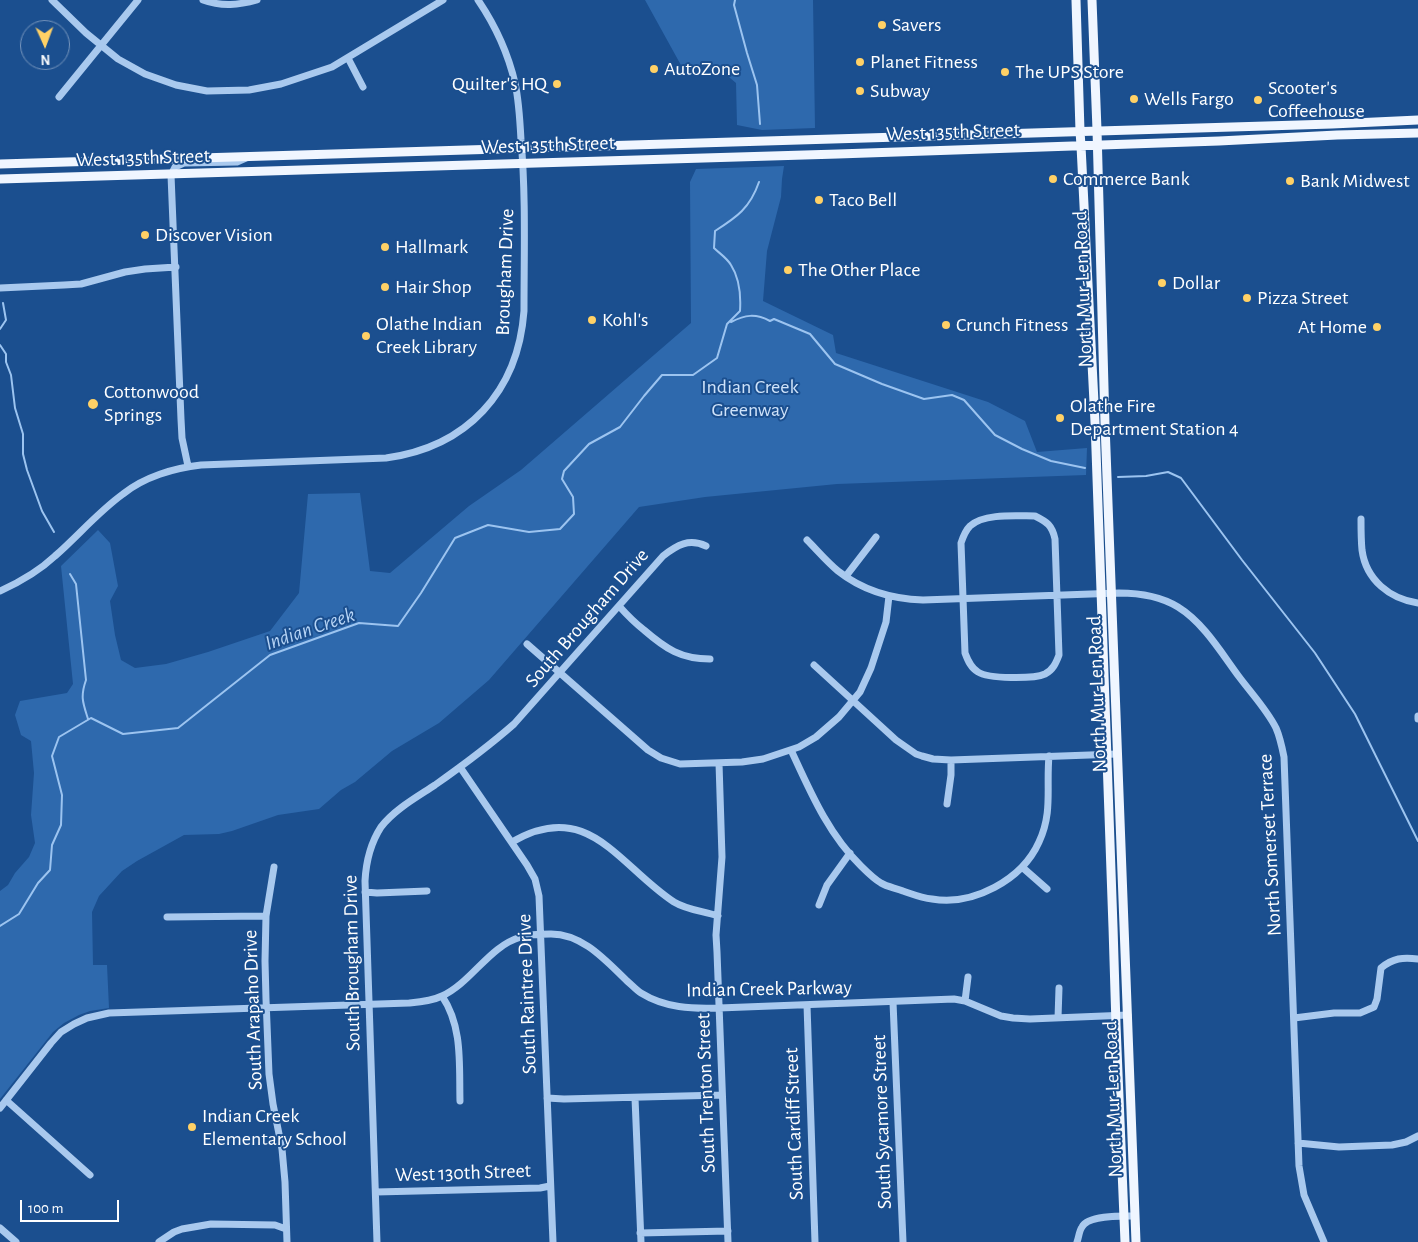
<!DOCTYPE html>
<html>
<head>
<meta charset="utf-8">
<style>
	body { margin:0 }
	#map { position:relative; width:1418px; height:1242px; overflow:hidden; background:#1b4f8f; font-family:"Alegreya Sans",sans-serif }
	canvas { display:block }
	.north { position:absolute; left:20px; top:20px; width:50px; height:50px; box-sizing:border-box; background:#1b4f8f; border:1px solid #7695bc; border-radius:50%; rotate:178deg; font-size:14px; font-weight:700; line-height:20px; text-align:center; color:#fff }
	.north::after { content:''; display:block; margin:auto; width:18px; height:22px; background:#ffd166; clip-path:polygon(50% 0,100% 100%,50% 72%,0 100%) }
	.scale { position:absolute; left:20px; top:1200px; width:99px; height:22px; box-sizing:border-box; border:2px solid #fff; border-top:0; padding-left:6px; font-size:15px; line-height:18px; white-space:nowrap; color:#fff; -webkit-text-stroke:4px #1b4f8f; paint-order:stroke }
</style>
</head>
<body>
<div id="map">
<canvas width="1418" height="1242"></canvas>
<div class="north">N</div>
<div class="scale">100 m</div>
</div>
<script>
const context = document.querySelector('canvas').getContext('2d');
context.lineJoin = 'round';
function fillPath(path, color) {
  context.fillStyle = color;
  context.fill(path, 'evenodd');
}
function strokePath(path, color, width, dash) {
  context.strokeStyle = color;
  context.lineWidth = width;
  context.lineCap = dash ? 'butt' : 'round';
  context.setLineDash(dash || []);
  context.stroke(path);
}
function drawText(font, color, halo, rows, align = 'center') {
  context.font = font + ' "Alegreya Sans",sans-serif';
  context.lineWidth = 4;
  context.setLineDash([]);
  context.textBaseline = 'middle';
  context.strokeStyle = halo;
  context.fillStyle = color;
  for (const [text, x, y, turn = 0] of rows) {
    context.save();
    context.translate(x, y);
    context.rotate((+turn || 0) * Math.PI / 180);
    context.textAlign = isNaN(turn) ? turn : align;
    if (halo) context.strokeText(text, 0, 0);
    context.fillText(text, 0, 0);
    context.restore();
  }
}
fillPath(new Path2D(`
	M645,0H813L815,128L762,130L737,125L736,83L716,66L682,67Z
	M784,166L782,179L781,197L767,251L763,301L833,335L836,353L988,402L1025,421L1037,452L1087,448L1086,475L837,484L705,497L639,507L489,680L439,723L392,751L355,782L341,790L319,809L278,815L232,831L219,834L184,835L137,861L122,871L99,896L92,912L93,965H107L109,1008L90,1011L79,1015L64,1023L53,1032L0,1099V891L8,885L15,873L29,857L35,843L31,815L34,773L31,741L21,735L15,715L20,701L67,693L73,684L61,566L98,530L110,543L118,586L110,601L115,635L121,660L135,668L166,664L208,652L270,631L299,593L308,494L360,493L370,571L390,573L469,506L521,470L691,323L690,182L696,169Z`), '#2e69ad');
strokePath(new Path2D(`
	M735,0L734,5L747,53L757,85L760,124
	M731,322C745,315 755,313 770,321L774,319L810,334L835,364L882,384L924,399L952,395L964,400L995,435L1022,449L1051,461L1085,468
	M0,329L6,320L3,303
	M0,345L6,354V362L11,375L15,408L23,434V454L27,470L42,511L54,532
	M1118,477L1146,476L1168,472L1181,478L1242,560L1315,653L1355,714L1418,841
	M70,574L76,584L86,680C80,697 83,703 88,719
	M0,926L19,914L38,883L50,870L52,845L61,825L62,795L52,756L59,737L91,718L123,734L178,728L270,655L359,623L398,626L421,593L455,538L488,525L529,532L560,529L574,514L573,497L562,479L564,471L589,444L620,427L644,396L662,375H693L717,358L727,324L740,311C741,295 740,279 731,265C727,258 719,253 714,248L715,231C737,217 750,208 759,182`), '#9cc4f0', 2);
strokePath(new Path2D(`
	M52,0L86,33L118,59L145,74L176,85L207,91L249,90L281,84L332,67L443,0
	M203,0C222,7 239,5 257,0
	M348,58L363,87
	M59,97L138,0
	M0,288L64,285L81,284L125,272L145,269L176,267
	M188,466L182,438L181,419L171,175L175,167L184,163L237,162L246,158
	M1035,516C1047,522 1052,525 1055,539L1059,655C1056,663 1053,670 1045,674C1034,679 988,679 978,672C971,668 968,661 965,653L961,543C963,537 965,531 970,526C984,513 1017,516 1035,516Z
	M1361,519C1361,529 1361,540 1362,550C1366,580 1390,599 1418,603
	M807,540C817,550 827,562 838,571C862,590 892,599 923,600L1119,593C1140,593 1160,596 1178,607C1204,623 1222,654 1240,678C1252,694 1267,710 1276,728C1280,737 1282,747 1284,757L1299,1166L1304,1195L1324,1242
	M846,576L876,537
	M0,591C20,582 39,571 55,556C78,536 98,512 123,494C144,477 174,468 201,465L386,458C467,447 518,392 524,311C524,254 526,196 521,140C520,121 519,101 515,83C508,53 495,25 478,0
	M619,606C627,615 635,623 644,630C666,649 681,659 710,659
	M527,644L648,750L661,758L680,764L742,762L763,759L799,747L816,737L839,717L860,692L871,668L886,622L889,596
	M814,665L896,740L916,754L922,756L933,759L951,760L1117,754
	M1418,716V719
	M791,750C810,791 828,834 861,866C867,872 874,879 881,883C887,887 896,888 903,891C912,894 922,898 932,899C973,906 1022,880 1039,842C1053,812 1046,788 1049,756
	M719,763L722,857L716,935L717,952L728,1242
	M460,767L527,865L535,879L539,896L553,1242
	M947,804L951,775V760
	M512,842C588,797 619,866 674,902C687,910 703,911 718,916
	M274,867L266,916L265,961L266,999L269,1074L273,1104L282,1149L285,1182L287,1242
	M1022,867L1047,889
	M365,892L377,893L427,891
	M819,905L827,885L850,853
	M167,917L266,916
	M442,996C463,1027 459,1065 460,1101
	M965,1001L968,977
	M893,1002L903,1242
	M807,1005L815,1242
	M1058,1018L1059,988
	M1294,1018L1334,1013H1360L1374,1007L1377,999L1381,968C1393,958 1403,957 1418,959
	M547,1098L564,1099L722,1095
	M635,1098L641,1242
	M6,1100L90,1175
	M0,1108L51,1043L61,1032L74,1024L87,1018L109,1013L409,1003C420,1002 432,1001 442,996C472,982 489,946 521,937C530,934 541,934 551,934C583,934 606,961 627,981C632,985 636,990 641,993C665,1008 692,1009 719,1008L954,999L965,1001L1001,1016L1013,1018L1030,1019L1128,1015
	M1298,1143L1339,1147L1392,1145L1406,1142L1418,1136
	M376,1192L540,1188L550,1186
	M0,1228L16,1242
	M640,1233L728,1231
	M159,1242L174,1232L182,1229L211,1224L275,1225L286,1229
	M377,1242L365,881C366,862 370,844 381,827C395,809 417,797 435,785C462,766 489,746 514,724L663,556C677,545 689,538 706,546
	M1077,1242C1079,1237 1079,1231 1082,1227C1088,1215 1122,1216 1135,1216`), '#a9c9ee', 7);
strokePath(new Path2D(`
	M1076,0L1080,131L1081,146L1095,422L1113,927L1116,1025L1125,1242
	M1092,0L1097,130L1105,424L1136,1242
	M0,164L1332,124L1418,120
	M0,179L838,154L1219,141L1337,135L1418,133`), '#f0f6ff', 9);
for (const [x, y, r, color] of [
	[882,25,5,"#ffd166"],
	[860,62,5,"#ffd166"],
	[654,69,5,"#ffd166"],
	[1005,72,5,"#ffd166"],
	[557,84,5,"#ffd166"],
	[860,91,5,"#ffd166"],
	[1134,99,5,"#ffd166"],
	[1258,100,5,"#ffd166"],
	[1053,179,5,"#ffd166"],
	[1290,181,5,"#ffd166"],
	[819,200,5,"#ffd166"],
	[145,235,5,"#ffd166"],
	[385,247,5,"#ffd166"],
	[788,270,5,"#ffd166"],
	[1162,283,5,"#ffd166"],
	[385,287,5,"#ffd166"],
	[1247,298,5,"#ffd166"],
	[592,320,5,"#ffd166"],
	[946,325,5,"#ffd166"],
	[1377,327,5,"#ffd166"],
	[366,336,5,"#ffd166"],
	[93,404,6,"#ffd166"],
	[1060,418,5,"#ffd166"],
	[192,1127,5,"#ffd166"]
]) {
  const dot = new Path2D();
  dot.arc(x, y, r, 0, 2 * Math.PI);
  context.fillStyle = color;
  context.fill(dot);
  strokePath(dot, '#1b4f8f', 2);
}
drawText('20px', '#fff', '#1b4f8f', [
	["Savers",892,25],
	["Planet Fitness",870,62],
	["AutoZone",664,69],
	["The UPS Store",1015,72],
	["Quilter's HQ",547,84,"right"],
	["Scooter's",1268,88],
	["Coffeehouse",1268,111],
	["Subway",870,91],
	["Wells Fargo",1144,99],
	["Commerce Bank",1063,179],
	["Bank Midwest",1300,181],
	["Taco Bell",829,200],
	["Discover Vision",155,235],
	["Hallmark",395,247],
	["The Other Place",798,270],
	["Dollar",1172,283],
	["Hair Shop",395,287],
	["Pizza Street",1257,298],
	["Kohl's",602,320],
	["Olathe Indian",376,324],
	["Creek Library",376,347],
	["Crunch Fitness",956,325],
	["At Home",1367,327,"right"],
	["Cottonwood",104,392],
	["Springs",104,415],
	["Olathe Fire",1070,406],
	["Department Station 4",1070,429],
	["Indian Creek",202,1116],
	["Elementary School",202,1139]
], 'left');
drawText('20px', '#fff', '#1b4f8f', [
	["West 135th Street",953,132,-2],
	["West 135th Street",548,145,-2],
	["West 135th Street",143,158,-2],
	["Brougham Drive",505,272,-88],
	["North Mur-Len Road",1083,289,-92],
	["South Brougham Drive",587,618,-49],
	["North Mur-Len Road",1097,694,-92],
	["North Somerset Terrace",1270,845,-93],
	["South Brougham Drive",352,963,-91],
	["Indian Creek Parkway",769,989,-1],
	["South Raintree Drive",527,994,-92],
	["South Arapaho Drive",253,1010,-92],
	["South Trenton Street",706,1093,-92],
	["North Mur-Len Road",1113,1099,-92],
	["South Sycamore Street",882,1122,-92],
	["South Cardiff Street",794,1124,-92],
	["West 130th Street",463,1173,-2]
]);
drawText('20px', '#cfe3fa', '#1b4f8f', [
	["Indian Creek",750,387],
	["Greenway",750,410]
]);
drawText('italic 21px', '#b5d3f5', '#1b4f8f', [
	["Indian Creek",310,629,-19]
]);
</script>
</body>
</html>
